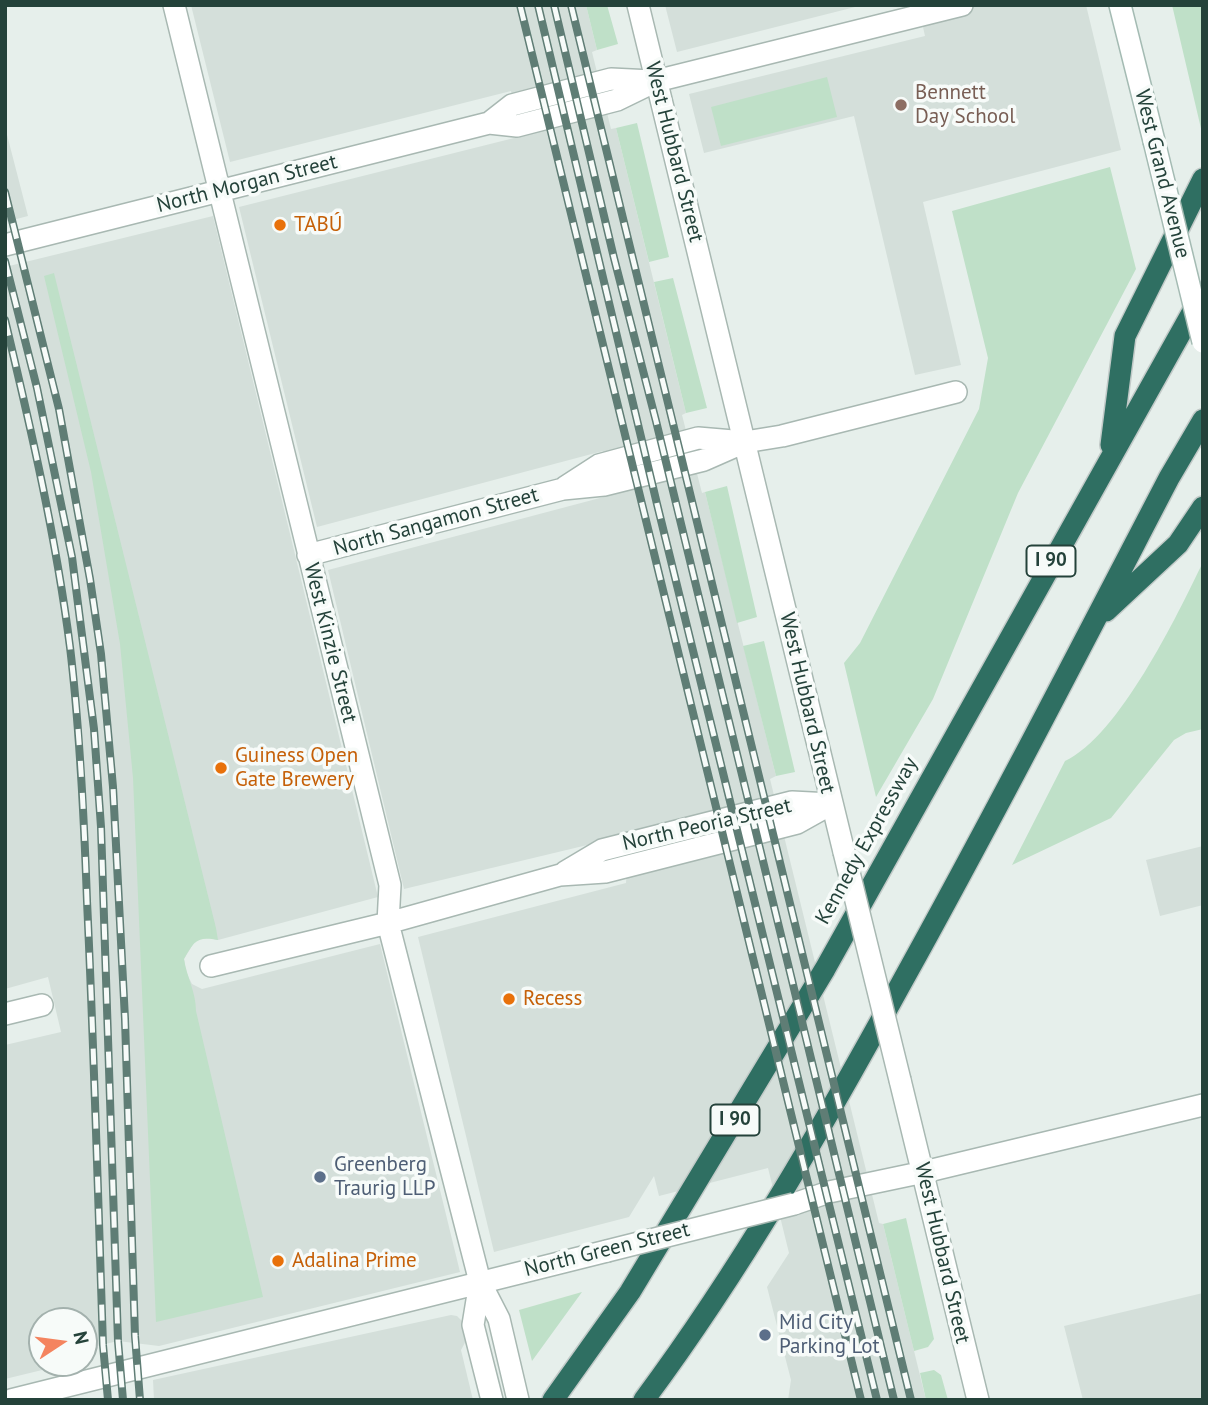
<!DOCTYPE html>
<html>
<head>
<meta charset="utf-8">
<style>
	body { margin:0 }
	#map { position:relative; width:1208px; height:1405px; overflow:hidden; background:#e6efeb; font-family:"PT Sans",sans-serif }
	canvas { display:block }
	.frame { position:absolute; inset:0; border:7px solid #24423a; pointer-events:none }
	.north { position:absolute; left:28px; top:1307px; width:70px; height:70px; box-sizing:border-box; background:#f7fbf9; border:2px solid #a3b1ad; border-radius:50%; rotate:77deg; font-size:19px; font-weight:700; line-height:28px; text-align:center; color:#24423a }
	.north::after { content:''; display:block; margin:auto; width:24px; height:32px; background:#f4845f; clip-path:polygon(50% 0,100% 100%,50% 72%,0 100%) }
</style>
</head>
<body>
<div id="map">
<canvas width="1208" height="1405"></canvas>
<div class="frame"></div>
<div class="north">N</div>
</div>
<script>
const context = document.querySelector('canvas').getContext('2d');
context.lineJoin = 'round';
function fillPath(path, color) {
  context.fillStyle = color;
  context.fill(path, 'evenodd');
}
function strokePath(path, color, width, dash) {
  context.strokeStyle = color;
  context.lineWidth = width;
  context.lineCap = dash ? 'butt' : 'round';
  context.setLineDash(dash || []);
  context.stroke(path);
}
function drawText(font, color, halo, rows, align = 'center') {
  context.font = font + ' "PT Sans",sans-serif';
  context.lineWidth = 7;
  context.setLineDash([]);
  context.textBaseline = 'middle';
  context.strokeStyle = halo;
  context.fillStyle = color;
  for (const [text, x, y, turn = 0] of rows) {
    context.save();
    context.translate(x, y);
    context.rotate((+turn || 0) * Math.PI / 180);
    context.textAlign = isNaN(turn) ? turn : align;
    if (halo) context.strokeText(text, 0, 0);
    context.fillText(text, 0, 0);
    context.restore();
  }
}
fillPath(new Path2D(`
	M191,5H586L597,50L592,52L611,129L616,128L686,413L682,415L702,493L705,492L776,776L770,779L879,1223L883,1224L926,1400H788L791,1380L767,1287L789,1253L768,1168L659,1196L654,1176L629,1217L494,1252L418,937L626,883L629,835L404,889L328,570L615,494L603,451L317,527L239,207L522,136L511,91L230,162Z
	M665,5H863L677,52Z
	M918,5H1086L1121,150L923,202L961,365L915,375L854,116L704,153L689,94L925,36Z
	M5,127L28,216L5,222Z
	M213,216L378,897L218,940L204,937L195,941L184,959L186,972L192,984L202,989L380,944L460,1272L159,1346L118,1341L88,1348L84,1360V1321H42V1363H71L5,1379V1045L61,1032L48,977L5,989V267Z
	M1203,846V905L1160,916L1146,860Z
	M1203,1293V1400H1083L1064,1326Z
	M451,1315L457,1316L463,1322L468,1337L461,1350L473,1400H154L153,1380Z`), '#d4dfda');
fillPath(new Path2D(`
	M586,5H607L618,44L597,50Z
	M1172,5H1203V137Z
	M827,77L837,117L721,146L711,107Z
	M637,123L669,257L649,262L616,128Z
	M1110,167L1136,269L1018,493L933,699L876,797L844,663L860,643L979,409L988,358L952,211Z
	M54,273L216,928L218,940C197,936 194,941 184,959C187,978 196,992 196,1011L263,1297L156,1322L133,778L120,644L91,472L44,276Z
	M673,278L707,408L686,413L654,282Z
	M727,486L757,617L737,623L705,492Z
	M1203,562V729L1186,733L1174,740L1111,818L1012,865L1065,761C1119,736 1177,616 1203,562Z
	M764,641L795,772L776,776L743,646Z
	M906,1218L934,1339L928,1347L914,1351L883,1224Z
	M582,1292L532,1361L519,1310Z
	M934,1370L941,1375L948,1400H926L920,1373Z`), '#bfe0c8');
const minor = new Path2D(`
	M174,5L390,885L388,923L480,1282
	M489,123L512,105L611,79L652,81
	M5,245L489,123L517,126L617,100L656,81L962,5
	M565,487L599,465L698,438L745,442L782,436L956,392
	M308,555L563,489L604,485L704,460L745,442
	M565,872L602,850L792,802L831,804
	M211,966L388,923L560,875L605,872L797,823L831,804
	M5,1014L42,1005
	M924,1172L1203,1105`);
const tertiary = new Path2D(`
	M638,5L844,852
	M900,1080L978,1400
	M794,1204L829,1192L924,1172
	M480,1282L499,1319L518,1400
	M480,1282L473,1325L492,1400
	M11,1400L607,1251`);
const secondary = new Path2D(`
	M1120,5L1154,141`);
const motorway = new Path2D(`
	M1111,445L1125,336L1203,179
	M1106,611L1178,544L1203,507
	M553,1400L630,1292L825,969L1203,293
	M644,1400C742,1268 823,1126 902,982C994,816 1081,647 1169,478L1203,420`);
strokePath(minor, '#a8b8b2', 24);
strokePath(tertiary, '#a8b8b2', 24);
strokePath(secondary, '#a4bbb3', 24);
strokePath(motorway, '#c2cac8', 24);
strokePath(minor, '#fff', 21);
strokePath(tertiary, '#fff', 21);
strokePath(secondary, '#fff', 21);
strokePath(motorway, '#2f6f62', 21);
const rail = new Path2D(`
	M520,5L861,1400
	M538,5L657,504L877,1400
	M554,5L614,258L656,421L894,1400
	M571,5L911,1400
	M5,192L59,409L90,579L101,654L113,787L125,1019L135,1336L140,1400
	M5,261L37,388L72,557L94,729L101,827L118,1341L123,1400
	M5,320C31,429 56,537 70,647C80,731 84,816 87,901C94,1048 98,1197 103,1345L108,1400`);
strokePath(rail, '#5f7d75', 8);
strokePath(rail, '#f7fbf9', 5, [16]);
const tertiaryBridge = new Path2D(`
	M844,852L900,1080
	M607,1251L794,1204`);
const secondaryBridge = new Path2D(`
	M1154,141L1203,342`);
strokePath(tertiaryBridge, '#a8b8b2', 24, []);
strokePath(secondaryBridge, '#a4bbb3', 24, []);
strokePath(tertiaryBridge, '#fff', 21);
strokePath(secondaryBridge, '#fff', 21);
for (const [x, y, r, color] of [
	[901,105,7,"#8d6e63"],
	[280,225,7,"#e8710a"],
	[221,768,7,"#e8710a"],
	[509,999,7,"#e8710a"],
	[320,1177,7,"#5c6f8a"],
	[278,1261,7,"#e8710a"],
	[765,1335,7,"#5c6f8a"]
]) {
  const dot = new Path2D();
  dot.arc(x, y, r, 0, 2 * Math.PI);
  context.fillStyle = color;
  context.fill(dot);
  strokePath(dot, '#f7fbf9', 2.5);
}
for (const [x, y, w] of [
	[1051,561,49],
	[735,1120,49]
]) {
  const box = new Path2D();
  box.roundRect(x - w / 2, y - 15.5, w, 31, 5);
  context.fillStyle = '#f7fbf9';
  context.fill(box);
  strokePath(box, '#24423a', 2);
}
drawText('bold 19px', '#24423a', null, [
	["I 90",1051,561],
	["I 90",735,1120]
]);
drawText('21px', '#785e54', '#f7fbf9', [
	["Bennett",915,93],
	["Day School",915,117]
], 'left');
drawText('21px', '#24423a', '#f7fbf9', [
	["West Hubbard Street",674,152,76],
	["West Grand Avenue",1162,174,76],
	["North Morgan Street",247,184,-14],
	["North Sangamon Street",436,522,-15],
	["West Kinzie Street",330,643,76],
	["West Hubbard Street",807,703,77],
	["North Peoria Street",707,825,-13],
	["Kennedy Expressway",867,841,-61],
	["North Green Street",607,1250,-14],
	["West Hubbard Street",942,1253,77]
]);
drawText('21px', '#c56008', '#f7fbf9', [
	["TABÚ",294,225],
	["Guiness Open",235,756],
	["Gate Brewery",235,780],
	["Recess",523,999],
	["Adalina Prime",292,1261]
], 'left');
drawText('21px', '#4e5e75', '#f7fbf9', [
	["Greenberg",334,1165],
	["Traurig LLP",334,1189],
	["Mid City",779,1323],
	["Parking Lot",779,1347]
], 'left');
</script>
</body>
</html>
